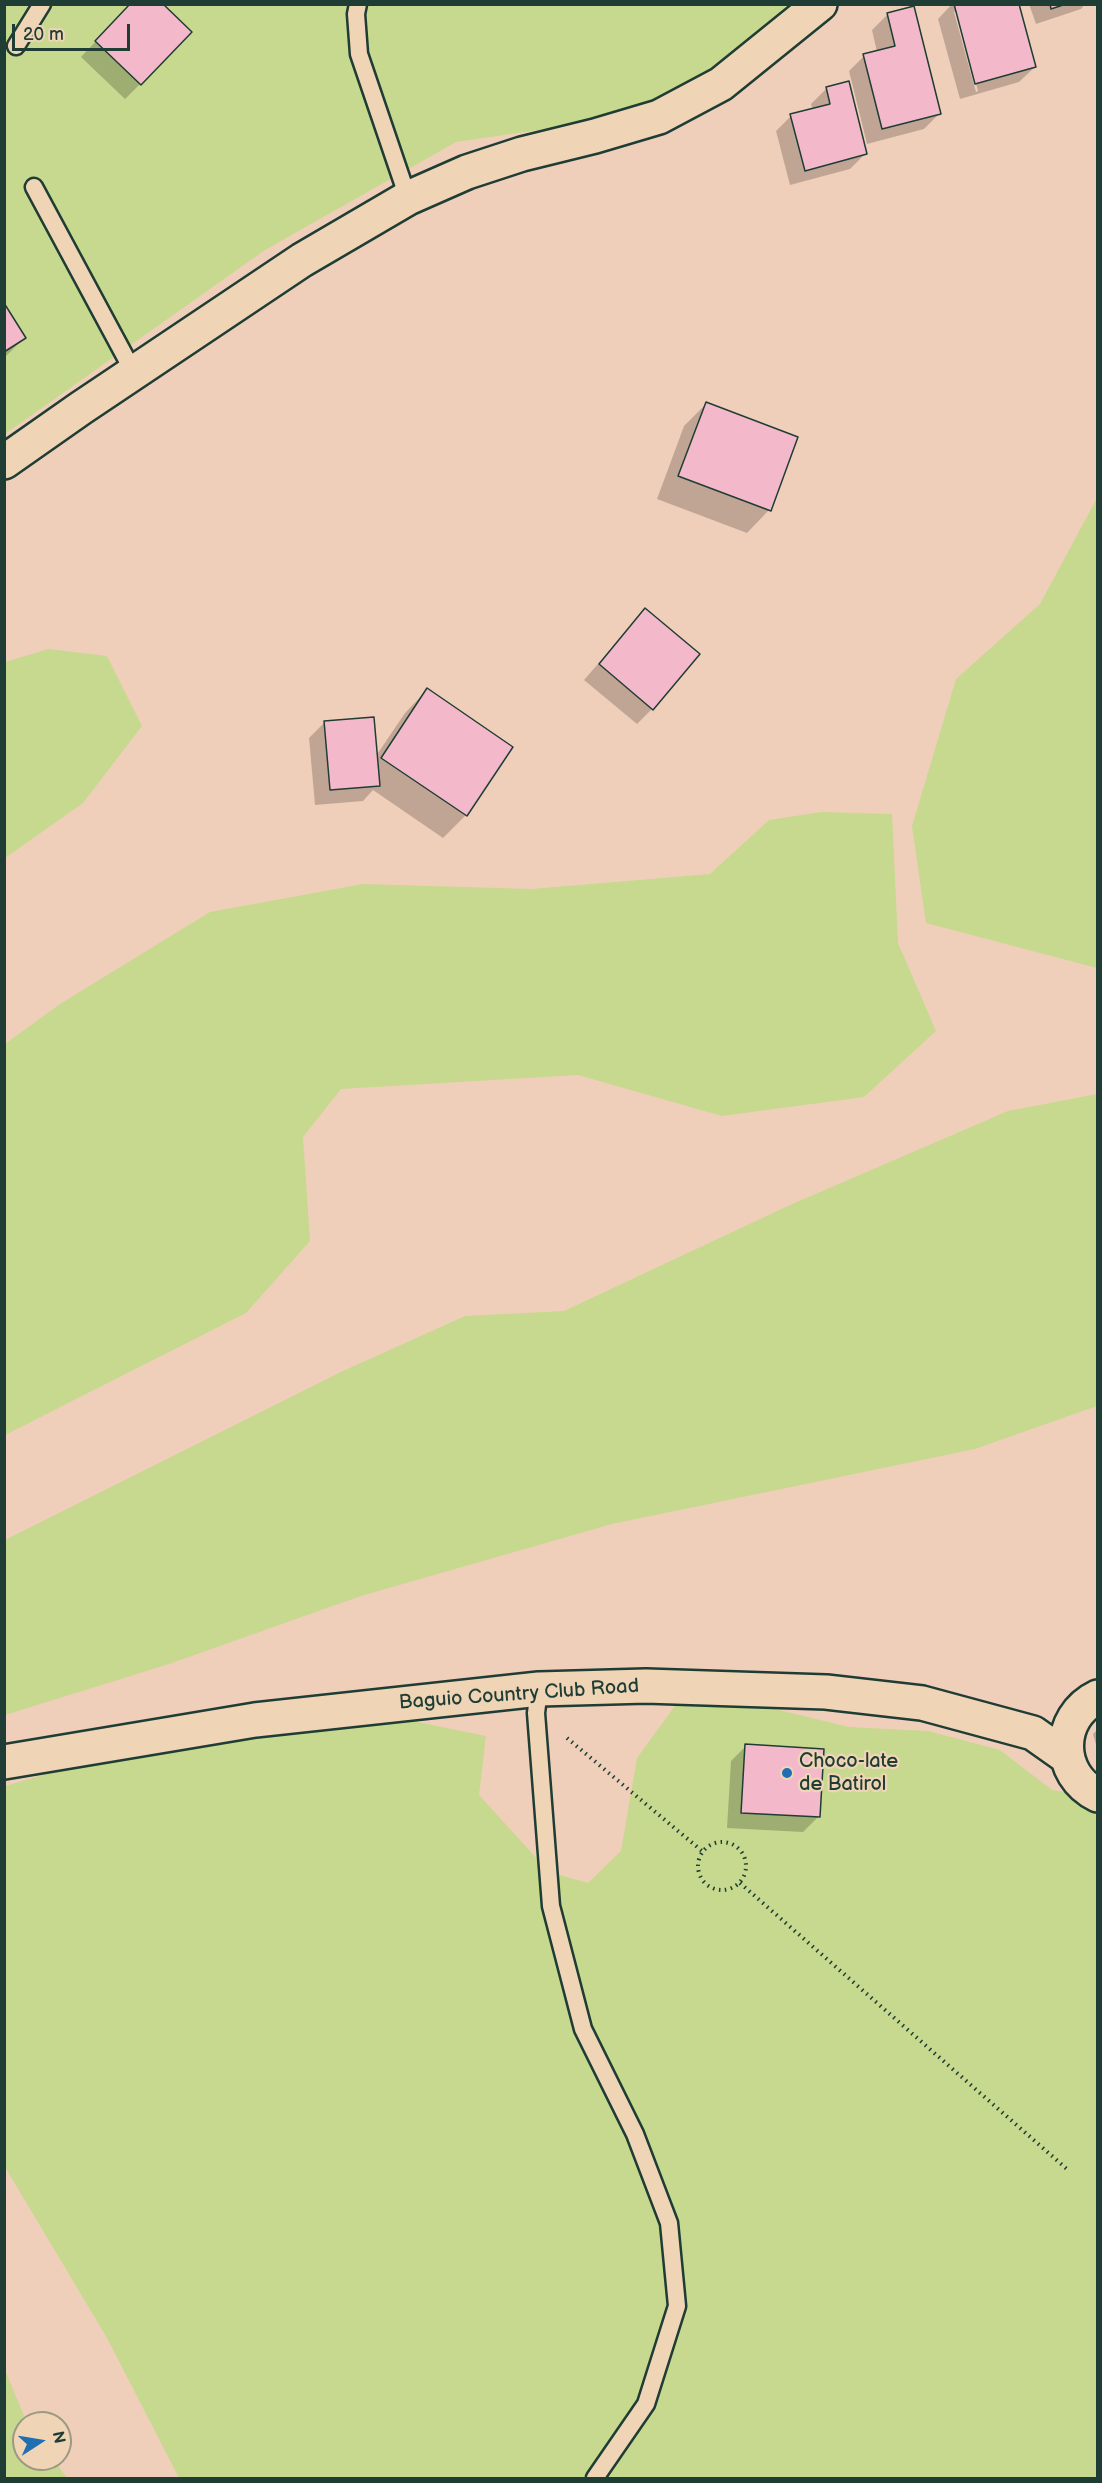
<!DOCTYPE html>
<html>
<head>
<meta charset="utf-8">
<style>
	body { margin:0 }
	#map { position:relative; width:1102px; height:2483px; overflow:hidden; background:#f0cfba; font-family:"Balsamiq Sans",sans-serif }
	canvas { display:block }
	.frame { position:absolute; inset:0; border:6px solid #1f3d34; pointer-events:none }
	.north { position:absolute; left:12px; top:2411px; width:60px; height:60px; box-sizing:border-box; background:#efd5b6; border:2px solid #9c9882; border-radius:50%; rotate:78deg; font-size:16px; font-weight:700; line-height:24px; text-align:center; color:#1f3d34 }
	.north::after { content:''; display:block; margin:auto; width:21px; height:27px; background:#1f6fb2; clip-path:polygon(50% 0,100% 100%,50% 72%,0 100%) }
	.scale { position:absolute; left:12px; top:24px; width:118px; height:27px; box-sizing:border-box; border:3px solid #1f3d34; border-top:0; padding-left:8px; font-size:18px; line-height:21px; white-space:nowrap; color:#1f3d34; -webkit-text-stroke:4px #efd5b6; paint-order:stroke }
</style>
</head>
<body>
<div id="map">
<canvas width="1102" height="2483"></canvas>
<div class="frame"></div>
<div class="north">N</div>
<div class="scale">20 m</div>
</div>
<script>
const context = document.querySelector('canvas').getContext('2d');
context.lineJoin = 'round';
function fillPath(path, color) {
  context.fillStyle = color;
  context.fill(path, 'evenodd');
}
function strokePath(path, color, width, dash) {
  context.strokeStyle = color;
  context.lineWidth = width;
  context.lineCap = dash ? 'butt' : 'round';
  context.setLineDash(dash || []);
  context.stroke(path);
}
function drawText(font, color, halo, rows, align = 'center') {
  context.font = font + ' "Balsamiq Sans",sans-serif';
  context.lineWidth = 4.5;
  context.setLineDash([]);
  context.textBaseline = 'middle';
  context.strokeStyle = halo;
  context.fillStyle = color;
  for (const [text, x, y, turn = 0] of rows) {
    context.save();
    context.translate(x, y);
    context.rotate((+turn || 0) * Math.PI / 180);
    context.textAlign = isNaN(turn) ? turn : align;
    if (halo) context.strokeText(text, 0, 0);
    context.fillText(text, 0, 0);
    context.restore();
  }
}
fillPath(new Path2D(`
	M5,5H797L752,45L621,118L456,142L265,250L5,434Z
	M1097,498V968L926,923L912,826L956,679L1040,604Z
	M48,649L107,656L142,726L83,803L5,858V662Z
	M822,812L892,814L898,943L936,1031L864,1097L722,1116L578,1075L341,1089L303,1137L310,1241L246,1313L5,1435V1044L60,1004L210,912L363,884L531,889L710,874L769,820Z
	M1097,1094V1406L975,1449L612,1524L361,1596L169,1664L5,1715V1540L343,1371L465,1316L564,1311L790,1205L1008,1111Z
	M677,1703H735L771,1708L849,1727L928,1731L1000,1750L1052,1790L1097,1797V2478H179L107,2338L5,2167V1786L46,1774L216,1742L398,1718L486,1736L479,1795L549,1872L588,1883L621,1851L637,1758Z
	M5,2370L27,2423H24V2459H53L67,2478H5Z`), '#c6d98e');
fillPath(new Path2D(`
	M131,4L140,84L125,99L81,57Z
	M952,4H1018L1035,67L1019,82L960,99L938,19ZM954,12H957L978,91L976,92Z
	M1029,4H1085L1081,9L1036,24Z
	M913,8L940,113L924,129L867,144L849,71L864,56L877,52L872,30L887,15Z
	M827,88L865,154L850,169L790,185L776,131L791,116L813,110L811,104Z
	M4,305L24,338L4,358Z
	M706,404L796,438L769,510L747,533L657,499L684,426Z
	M645,610L652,709L637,724L584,680Z
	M427,690L511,747L466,815L443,838L373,790L363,801L315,805L309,738L325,722L376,756L405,713Z
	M1098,1729V1752L1093,1734Z
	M746,1746L818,1817L803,1832L727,1828L731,1761Z`), '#0003');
const building = new Path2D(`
	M130,4H163L192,32L141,85L95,41Z
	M954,4H1019L1036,67L975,84Z
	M1050,4H1066L1051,9Z
	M914,6L941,114L882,129L863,54L895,46L887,13Z
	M849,81L867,154L805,171L790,114L830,104L826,87Z
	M4,303L26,338L4,352Z
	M706,402L798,437L771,511L678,476Z
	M645,608L700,654L653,710L599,664Z
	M427,688L513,747L467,816L381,758Z
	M374,717L380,786L330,790L324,721Z
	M745,1744L824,1749L820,1817L741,1813Z`);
fillPath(building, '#f3b9cb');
strokePath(building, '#1f3d34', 1.5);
const service = new Path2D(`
	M358,4L356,14L359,54L408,198
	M16,46L42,4
	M34,187L134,373
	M539,1689L536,1713L551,1906L583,2029L635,2134L669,2223L677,2306L646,2404L595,2478`);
const minor = new Path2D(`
	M4,462L81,408L302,260L408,198L467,172L522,154L595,136L659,117L721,84L820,4`);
const tertiary = new Path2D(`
	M1098,1697C1056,1717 1056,1775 1098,1795
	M4,1762L255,1720L539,1689L646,1686L826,1692L922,1703L1033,1733L1067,1757`);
strokePath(service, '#1f3d34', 21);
strokePath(minor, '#1f3d34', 38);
strokePath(tertiary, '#1f3d34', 38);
strokePath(new Path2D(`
	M567,1738L702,1851
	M698 1866a24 24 0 1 1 48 0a24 24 0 1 1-48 0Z
	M740,1883L1068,2170`), '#1f3d34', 4, [1.5, 4.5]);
strokePath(service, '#efd5b6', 16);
strokePath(minor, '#efd5b6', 33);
strokePath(tertiary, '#efd5b6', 33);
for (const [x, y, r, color] of [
	[787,1773,6,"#1f6fb2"]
]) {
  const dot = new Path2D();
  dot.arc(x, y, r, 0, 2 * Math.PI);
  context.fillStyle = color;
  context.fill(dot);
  strokePath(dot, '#efd5b6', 2);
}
drawText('20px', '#1f3d34', '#efd5b6', [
	["Baguio Country Club Road",519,1695,-4]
]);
drawText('20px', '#1f3d34', '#efd5b6', [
	["Choco-late",799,1762],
	["de Batirol",799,1785]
], 'left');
</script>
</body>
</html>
